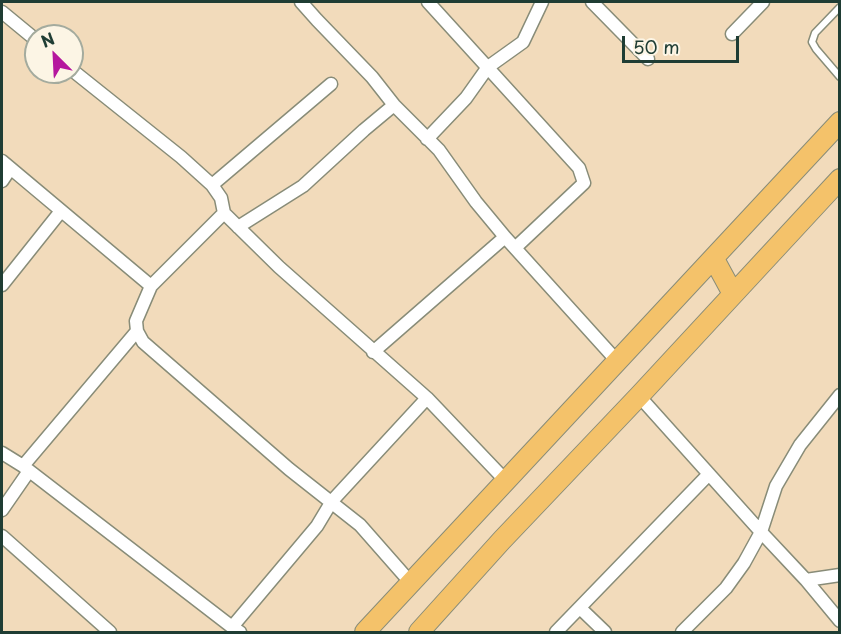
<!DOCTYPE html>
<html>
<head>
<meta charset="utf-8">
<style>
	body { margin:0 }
	#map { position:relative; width:841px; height:634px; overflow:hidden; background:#f2dbbb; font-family:"Playpen Sans",sans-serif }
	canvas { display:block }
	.frame { position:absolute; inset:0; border:3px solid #1f3d34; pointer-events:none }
	.north { position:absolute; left:24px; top:24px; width:60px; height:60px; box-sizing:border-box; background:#fcf5e5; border:2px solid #a4ab9e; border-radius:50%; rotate:336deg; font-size:16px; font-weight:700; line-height:24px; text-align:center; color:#1f3d34 }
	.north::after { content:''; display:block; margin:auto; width:21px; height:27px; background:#b5179e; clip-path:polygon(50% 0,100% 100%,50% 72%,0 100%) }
	.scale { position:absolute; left:622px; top:36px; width:117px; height:27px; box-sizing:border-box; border:3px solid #1f3d34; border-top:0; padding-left:8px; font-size:18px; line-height:21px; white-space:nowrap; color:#1f3d34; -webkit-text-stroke:4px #fcf5e5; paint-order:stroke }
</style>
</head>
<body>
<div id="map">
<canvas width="841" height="634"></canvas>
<div class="frame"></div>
<div class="north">N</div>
<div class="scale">50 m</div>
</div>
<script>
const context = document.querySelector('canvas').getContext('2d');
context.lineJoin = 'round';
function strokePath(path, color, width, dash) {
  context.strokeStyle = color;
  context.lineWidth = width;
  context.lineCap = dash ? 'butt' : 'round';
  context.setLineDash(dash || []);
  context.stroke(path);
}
const service = new Path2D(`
	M840,7L815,33L812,42L816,49L840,77`);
const minor = new Path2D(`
	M301,2L317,20L372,77L394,105L439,150L476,202L505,237L617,361
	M428,2L579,168L584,183L515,248
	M592,2L648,59
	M2,12L36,40
	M732,34L763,2
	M72,70L181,157L212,185L221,198L224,213L151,286L136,321L137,331L143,342L289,469L360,525L411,583
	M427,139L466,98L488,67L523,42L542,2
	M2,161L151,286
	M2,181L10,169
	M212,185L331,84
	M224,213L279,267L427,398L506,481
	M238,227L303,186L364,130L394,105
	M2,285L61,211
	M373,352L505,237
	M639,396L761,532L806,580L840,621
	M2,453L23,466L232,627
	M23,466L137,331
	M2,510L29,471
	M2,536L110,632
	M806,580L840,575
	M580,608L605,632
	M240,632L232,627L317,526L332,501L427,398
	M556,632L709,474
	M682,632L726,588L744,563L761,532L776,486L800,445L840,395`);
const primary = new Path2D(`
	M714,259L733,294
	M365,632C523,463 682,293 840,122
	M419,632L502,540L639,396L840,179`);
strokePath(service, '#888c78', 9);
strokePath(minor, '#888c78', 15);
strokePath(primary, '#888c78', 22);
strokePath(service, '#fff', 6);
strokePath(minor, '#fff', 12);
strokePath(primary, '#f4c26a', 20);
</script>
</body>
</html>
